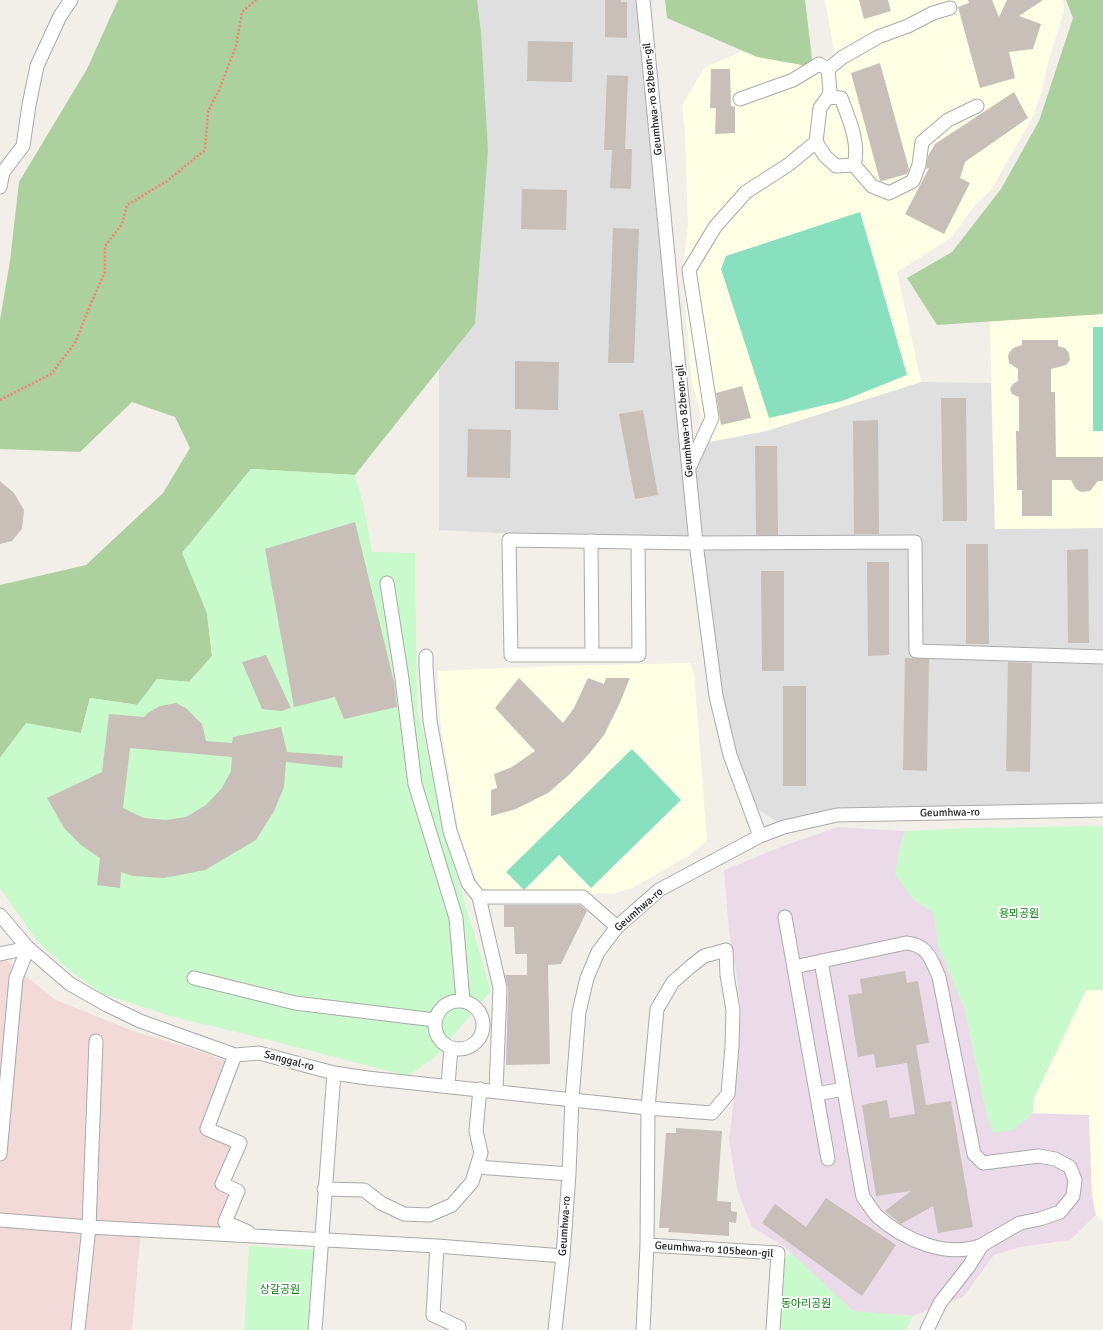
<!DOCTYPE html>
<html>
<head>
<meta charset="utf-8">
<style>
	body { margin:0 }
	canvas { display:block; background:#f2efe9 }
</style>
</head>
<body>
<canvas width="1103" height="1330"></canvas>
<script>
const context = document.querySelector('canvas').getContext('2d');
context.lineJoin = 'round';
function fillPath(path, color) {
  context.fillStyle = color;
  context.fill(path, 'evenodd');
}
function strokePath(path, color, width, dash) {
  context.strokeStyle = color;
  context.lineWidth = width;
  context.lineCap = dash ? 'butt' : 'round';
  context.setLineDash(dash || []);
  context.stroke(path);
}
function drawText(font, color, halo, rows, align = 'center') {
  context.font = font + ' Signika,"Noto Sans KR",sans-serif';
  context.lineWidth = 4;
  context.setLineDash([]);
  context.textBaseline = 'middle';
  context.strokeStyle = halo;
  context.fillStyle = color;
  for (const [text, x, y, turn = 0] of rows) {
    context.save();
    context.translate(x, y);
    context.rotate((+turn || 0) * Math.PI / 180);
    context.textAlign = isNaN(turn) ? turn : align;
    if (halo) context.strokeText(text, 0, 0);
    context.fillText(text, 0, 0);
    context.restore();
  }
}
fillPath(new Path2D(`
	M477,0H643L690,467L709,442L766,431L921,382L991,383L995,529L1103,528V810L837,815L784,827L749,803L730,755L696,543L439,530V370L475,324L481,31Z`), '#e0dfdf');
fillPath(new Path2D(`
	M0,951L8,962L56,1000L133,1031L193,1049L232,1063L207,1129L240,1143L222,1184L238,1191L225,1222L246,1236L141,1230L132,1330H0Z`), '#f2dad9');
fillPath(new Path2D(`
	M838,827L905,831L898,855L913,899L934,913L938,944L965,1010L988,1120L1013,1130L1033,1113L1089,1115L1092,1194L1096,1215L1070,1240L1020,1247L994,1255L963,1297L913,1316L853,1311L799,1262L785,1247L752,1227L737,1189L729,1139L736,1082L741,1010L735,963L729,932L724,870L783,846Z`), '#ebdbe8');
fillPath(new Path2D(`
	M825,0H1063L1064,11L1049,59L1041,94L1031,120L991,190L975,205L952,237L897,272L921,382L766,431L709,442L691,379L683,270L688,225L685,132L682,106L705,67L741,52L804,58L835,57Z
	M1103,314V528L995,529L990,321Z
	M690,663L694,673L707,841L686,857L632,888L613,894L480,889L459,832L440,722L438,671L554,666Z
	M1086,990H1103V1222L1096,1215L1092,1194L1089,1115L1033,1113V1100Z`), '#ffffe5');
fillPath(new Path2D(`
	M118,0H477L481,31L488,150L475,324L355,475L251,469L183,552L207,613L212,656L189,682L157,679L138,705L90,698L81,733L26,724L0,758V585L86,565L163,493L190,448L175,417L132,402L80,452L0,449V320L10,261L19,182L87,69Z
	M665,0H805L813,67L757,57L667,18Z
	M1066,0H1103V314L937,325L907,278L952,252L1001,189L1039,121L1073,18Z`), '#add19e');
fillPath(new Path2D(`
	M251,469L355,475L363,503L372,552L415,553L417,709L425,740L440,811L454,867L491,991L435,1057L408,1076L257,1037L174,1017L103,994L69,970L37,941L0,888V758L26,723L81,733L90,698L137,705L157,679L190,682L212,656L207,613L182,553Z
	M1103,826V990H1086L1033,1100V1113L1013,1130L993,1133L988,1120L965,1010L938,944L934,913L913,899L895,875L898,855L905,831L968,828Z
	M249,1246L315,1250L311,1330H244Z
	M791,1253L853,1311L913,1316L906,1330H778L783,1261Z`), '#c8facc');
fillPath(new Path2D(`
	M860,212L907,375L842,401L769,418L721,269L726,256Z
	M1093,327H1103V431H1093Z
	M632,749L681,800L591,888L559,855L524,890L506,872Z`), '#88e0be');
fillPath(new Path2D(`
	M605,0H621V2H627V38L605,37Z
	M859,0H888L891,11L864,19Z
	M968,0H992L999,17L1007,0H1043L1019,16L1041,24L1033,49L1009,52L1015,78L980,88L958,7L969,3Z
	M528,41L573,42L572,82L527,81Z
	M880,63L909,169L907,174L882,181H880L851,73Z
	M711,69H730L731,106L735,107V133L715,134L716,108H710Z
	M607,75L628,76L625,149H632L631,189L610,188L612,150H604Z
	M1014,92L1028,118L965,162L960,178L970,183L944,234L905,214L929,168L926,169L928,156L935,144Z
	M522,189L567,190L566,230L521,229Z
	M613,228L639,229L634,363H608Z
	M1022,340H1058V346L1065,348L1069,353L1070,360L1066,365L1051,369V392H1055L1056,457H1103V481H1098L1090,491L1082,492L1079,491L1076,489L1071,480H1052V516H1022V490H1017L1016,431H1019V397L1012,394L1010,389L1013,384L1018,381V369L1009,363L1008,356L1009,353L1013,348L1022,345Z
	M515,361L559,362L558,410L515,409Z
	M742,386L751,418L721,425L716,393Z
	M941,398H966L967,521H943Z
	M643,410L658,495L635,499L619,414Z
	M878,420L879,534H854L853,421Z
	M468,429L511,430L510,478L467,477Z
	M755,446H777L778,535H756Z
	M0,481L14,493L24,510L22,529L12,541L0,544Z
	M355,522L394,682L397,707L344,719L335,697L294,707L265,549Z
	M966,544H988L989,644H966Z
	M1088,549L1089,643H1068L1067,550Z
	M867,562H889V655L868,656Z
	M761,571H784V671H762Z
	M266,655L291,708L281,711L262,709L242,662Z
	M905,658L929,659L927,771L903,770Z
	M1008,662L1032,663L1030,772L1006,771Z
	M519,678L563,723L574,708L588,678L604,684L606,678H630L619,705L604,735L589,754L570,774L548,793L516,809L491,816V790L497,788L494,774L512,767L535,751L495,708Z
	M783,686H806V786H783Z
	M176,703L186,708L202,724L206,741L232,743L233,737L281,727L287,752L343,756L342,768L286,762L284,787L274,811L256,840L205,870L164,878L133,876L121,872L120,888L97,885L100,858L81,845L64,828L47,798L102,772L109,714L144,717L148,713L160,706ZM130,748L232,757L231,771L222,788L206,805L186,817L166,820L144,818L123,808Z
	M504,905H580L587,911L561,964L548,965L550,1064L506,1065L508,988L505,975H527V954H515L514,927H504Z
	M905,971L907,983L918,981L929,1043L916,1045L926,1105L951,1101L973,1227L938,1233L933,1206L901,1224L885,1211L911,1191L876,1196L862,1105L887,1100L890,1118L915,1114L907,1063L876,1068L874,1054L858,1057L848,995L862,993L860,979Z
	M676,1128L722,1131L717,1201L731,1202V1211L737,1212L736,1223L729,1222V1236L668,1232L669,1228H659L666,1133H676Z
	M826,1198L896,1245L862,1296L762,1223L775,1204L806,1227Z`), '#c7bfb8');
const minor = new Path2D(`
	M643,0L696,543L716,696L730,755L760,836
	M828,69L843,57L878,37L908,26L933,13L950,8
	M828,97L841,98C849,119 860,143 854,165
	M740,99L793,80L819,64L828,69L830,91L828,97L820,108L816,142
	M0,187L3,172L23,146L29,105L37,66L60,16L71,0
	M690,466L712,418L689,270L715,227L746,192L788,165L816,142L825,156L836,166L854,165L872,186L889,193L913,181L919,165L922,142L948,120L977,106
	M591,541L592,655
	M638,542L639,655H511L509,540L696,543L915,542L916,651L1103,657
	M387,583L402,679L415,784L456,918L463,1001
	M426,656V667L430,721L450,831L468,883L479,897L500,988L496,1091
	M479,897H583L617,927
	M0,915L28,948L70,984L107,1005L140,1021L235,1055L259,1053L334,1073L367,1078L648,1108L712,1113L728,1094L732,1046L733,1010L727,975L726,950L704,956L690,967L673,982L657,1009L648,1108L647,1245L643,1330
	M785,917L828,1159
	M0,954L28,948
	M821,961L863,1197C868,1203 872,1211 878,1217C905,1240 947,1259 982,1245
	M794,967L906,943C928,945 931,959 939,977L974,1154L983,1163L1039,1156L1055,1159L1070,1167L1075,1180L1073,1196L1060,1212L1040,1219L1020,1223L982,1245L969,1266L940,1303L927,1330
	M194,978L295,1003L435,1020
	M435 1025a24 24 0 1 1 48 0a24 24 0 1 1-48 0Z
	M96,1041L89,1227L437,1246L563,1256
	M235,1055L207,1129L240,1143L222,1184L238,1191L225,1222L248,1232
	M448,1085L451,1048
	M817,1094L844,1089
	M0,1154L16,978L28,948
	M477,1167L569,1174
	M324,1189L364,1190L381,1203L404,1214L429,1215L452,1205L472,1182L481,1153L476,1131L480,1089
	M0,1220L89,1227L78,1330
	M647,1245L778,1253L773,1330
	M437,1246L433,1315L459,1327V1330
	M315,1330C322,1244 327,1159 334,1073
	M555,1330L563,1256L569,1174L572,1099L579,1012L587,978L598,952L617,927L659,890L760,836L784,827L837,815L1103,810`);
strokePath(minor, '#a9a9a9', 15);
strokePath(new Path2D(`
	M0,400L51,374L75,343L91,303L105,272V246L122,224L127,205L167,181L205,150L208,111L219,90L236,46L242,12L256,0`), '#fa8072', 2.5, [2, 2]);
strokePath(minor, '#fff', 13);
drawText('11px', '#222', '#fff', [
	["Geumhwa-ro 82beon-gil",653,99,-96],
	["Geumhwa-ro 82beon-gil",685,421,-95],
	["Geumhwa-ro",950,813,-1],
	["Geumhwa-ro",639,910,-41],
	["Sanggal-ro",289,1061,15],
	["Geumhwa-ro",565,1226,-86],
	["Geumhwa-ro 105beon-gil",714,1250,4]
]);
drawText('11px', '#0c8416', '#fff', [
	["용뫼공원",1019,914],
	["상갈공원",280,1290],
	["동아리공원",806,1304]
]);
</script>
</body>
</html>
